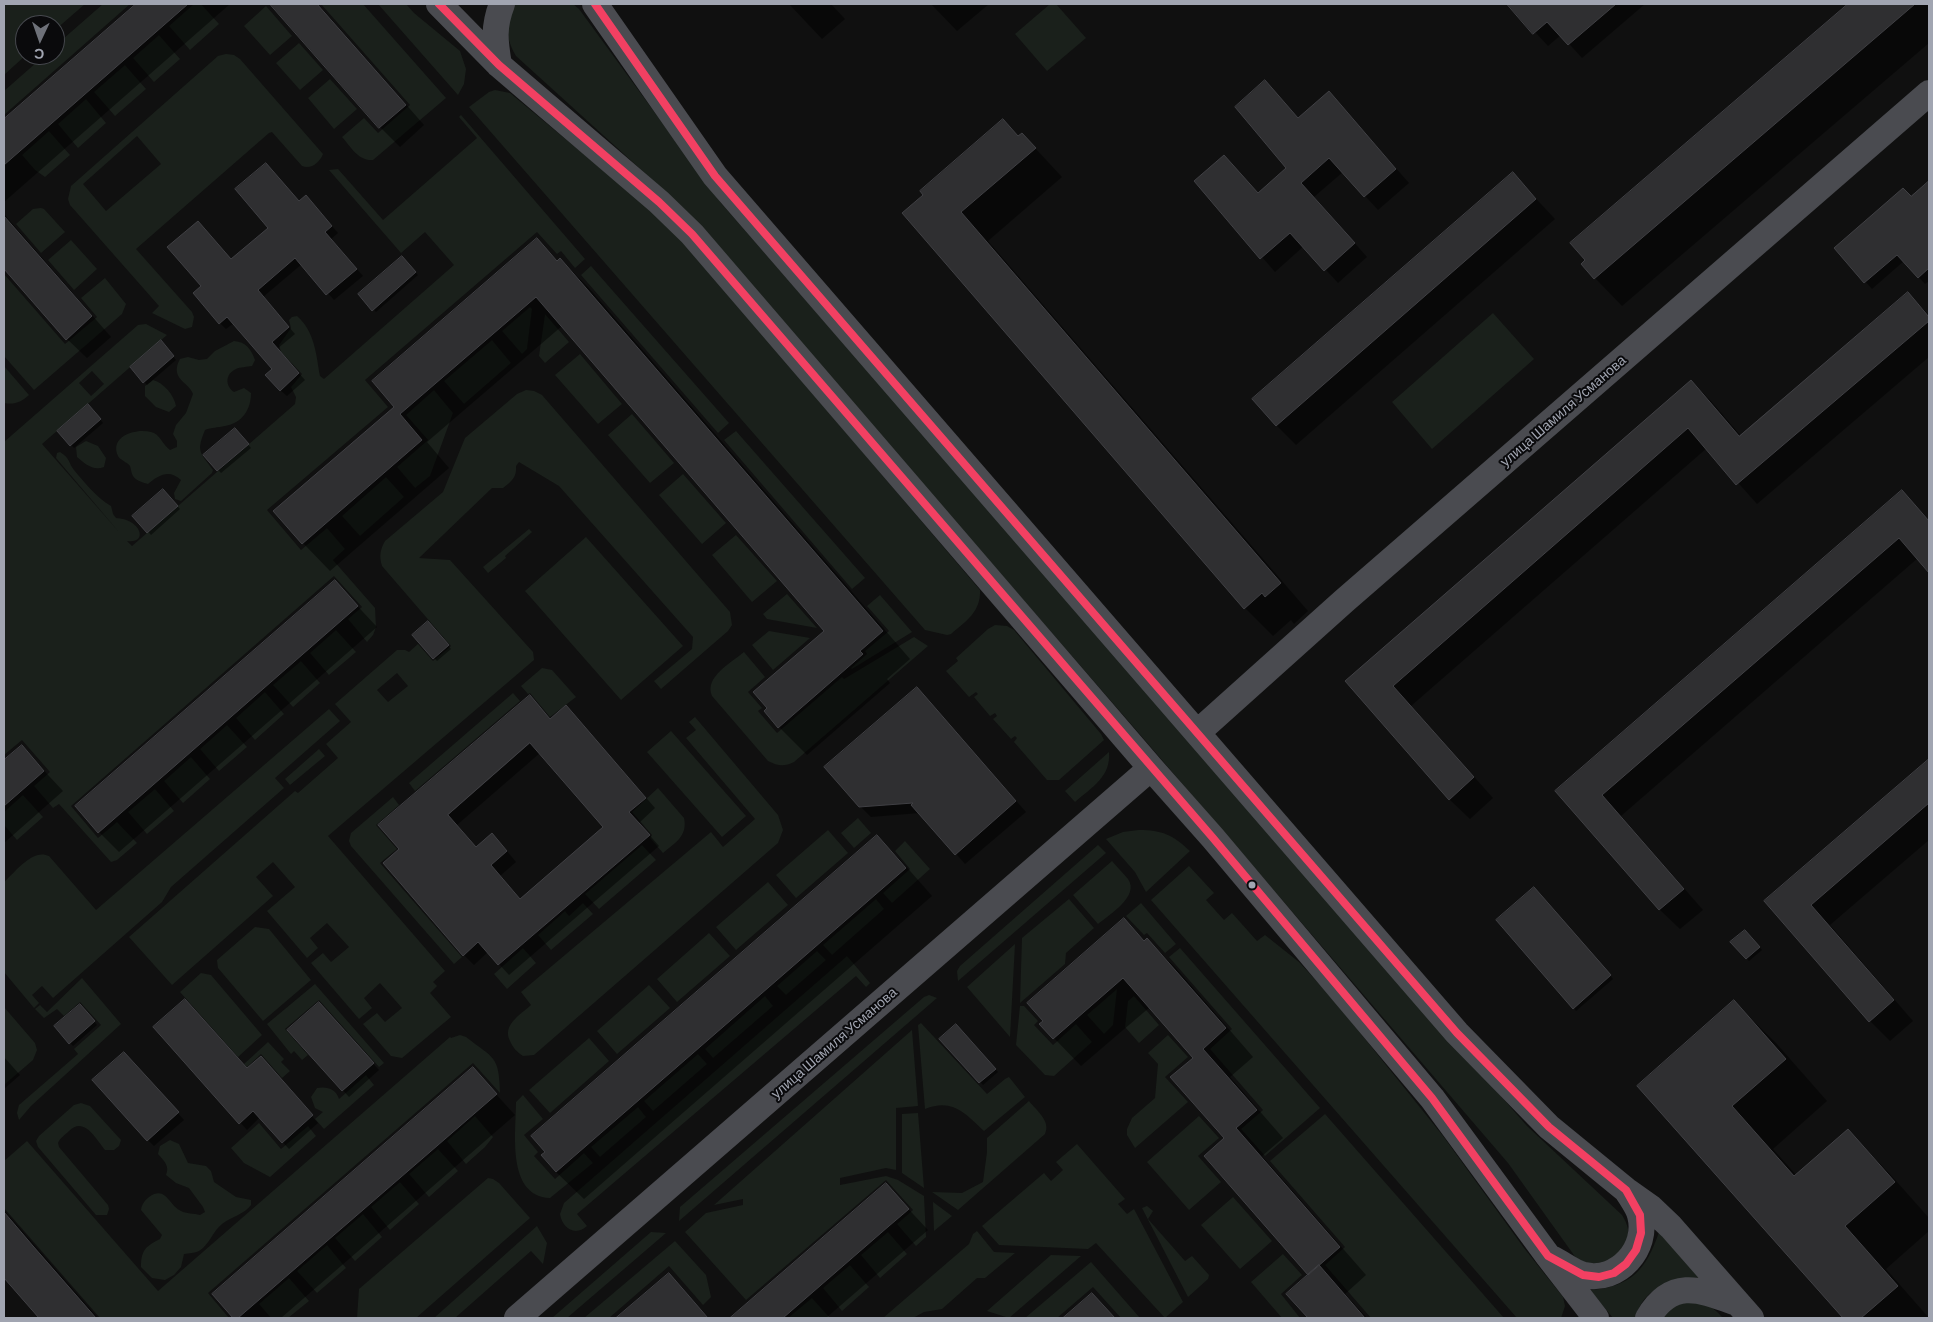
<!DOCTYPE html>
<html>
<head>
<meta charset="utf-8">
<style>
	body { margin:0 }
	#map { position:relative; width:1933px; height:1322px; overflow:hidden; background:#101010; font-family:Barlow,sans-serif }
	canvas { display:block }
	.frame { position:absolute; inset:0; border:5px solid #a1a5b1; pointer-events:none }
	.north { position:absolute; left:15px; top:15px; width:50px; height:50px; box-sizing:border-box; background:#0a0a0c; border:1px solid #46484e; border-radius:50%; rotate:183deg; font-size:14px; font-weight:700; line-height:20px; text-align:center; color:#a1a5b1 }
	.north::after { content:''; display:block; margin:auto; width:18px; height:22px; background:#6e7179; clip-path:polygon(50% 0,100% 100%,50% 72%,0 100%) }
</style>
</head>
<body>
<div id="map">
<canvas width="1933" height="1322"></canvas>
<div class="frame"></div>
<div class="north">С</div>
</div>
<script>
const context = document.querySelector('canvas').getContext('2d');
context.lineJoin = 'round';
function fillPath(path, color) {
  context.fillStyle = color;
  context.fill(path, 'evenodd');
}
function strokePath(path, color, width, dash) {
  context.strokeStyle = color;
  context.lineWidth = width;
  context.lineCap = dash ? 'butt' : 'round';
  context.setLineDash(dash || []);
  context.stroke(path);
}
function drawText(font, color, halo, rows, align = 'center') {
  context.font = font + ' Barlow,sans-serif';
  context.lineWidth = 4;
  context.setLineDash([]);
  context.textBaseline = 'middle';
  context.strokeStyle = halo;
  context.fillStyle = color;
  for (const [text, x, y, turn = 0] of rows) {
    context.save();
    context.translate(x, y);
    context.rotate((+turn || 0) * Math.PI / 180);
    context.textAlign = isNaN(turn) ? turn : align;
    if (halo) context.strokeText(text, 0, 0);
    context.fillText(text, 0, 0);
    context.restore();
  }
}
fillPath(new Path2D(`
	M4,4H85L55,30V25H25L26,55L4,75Z
	M103,4H130L4,115V91L45,55H55V46Z
	M194,4H201L219,24L190,50L169,26Z
	M321,4H363L446,98L373,160C358,161 351,147 342,137L364,118L378,133L410,105Z
	M378,4H406L414,13L460,51L466,69L464,84L458,95Z
	M514,4H573L579,9L721,203L1527,1126L1622,1215C1635,1236 1626,1243 1613,1261L1589,1264L1576,1258L1508,1163L1131,724L700,228L669,195L516,56C504,35 507,26 514,4Z
	M1050,4H1056L1086,38L1047,71L1015,34Z
	M266,6L292,36L270,55L244,26Z
	M159,35L180,59L154,82L133,58Z
	M299,43L323,70L300,90L276,63Z
	M226,54L234,55L240,59L323,154C320,162 311,170 302,166L272,132L269,133L136,249L192,312L194,317L192,327L185,329L152,313L159,306L70,205L68,199L71,186L218,56ZM137,136L161,164L106,211L83,184Z
	M125,65L146,89L115,116L94,92Z
	M330,79L357,109L334,129L308,98Z
	M495,90L510,93L650,209L684,242L980,590C981,612 966,621 951,634L947,635L925,630L469,107L489,92Z
	M86,99L106,123L78,148L58,124Z
	M461,115L585,259L575,268L561,251L557,254L537,232L365,380L388,407L267,510L301,550L327,528L345,549L333,560L375,608L376,627L373,635L367,642L348,619L362,607L334,576L71,806L98,838L117,822L137,843L117,860L111,862L59,804L53,808L34,786L50,772L22,740L4,755V442L138,325L146,324L167,335L42,444L119,532L56,458L57,453L60,452C70,458 68,462 74,470C85,483 96,497 111,506L113,514L116,518C141,519 149,544 127,541L132,546L295,404L296,397L291,387L302,374L281,352L279,345L291,328L289,320L292,317L297,316C315,332 316,354 320,376L324,379L454,265L425,232L401,253L329,170L338,169L383,220L477,138L459,117ZM92,371L104,384L91,396L79,383Z
	M49,131L70,155L45,177L35,170L22,155Z
	M41,208L44,209L65,232L41,253L16,224L33,209Z
	M71,240L97,269L74,290L48,260Z
	M591,266L729,423L718,433L581,275Z
	M4,274L65,344L97,317L81,298L105,278L126,304L122,314L34,390L4,356Z
	M530,307L532,309L527,349L522,354L502,331Z
	M1493,313L1534,359L1432,449L1392,402Z
	M545,314L569,342L545,363L539,356Z
	M492,340L511,363L464,404L444,381Z
	M234,341C246,342 251,349 255,360L252,366C247,367 240,367 236,369C225,374 225,386 234,392L244,388L251,393C251,410 242,423 225,426C217,428 212,427 205,430C196,452 200,452 213,470L212,473L181,501L175,499L174,493L181,480C169,469 159,475 148,484C141,482 134,480 132,474C131,471 131,469 130,466C127,462 120,460 118,456C109,436 136,428 151,432C160,434 162,444 170,450L177,447V441L173,434L176,425L186,413L193,394C189,382 169,379 180,359L188,357L199,360L207,359L215,351Z
	M580,354L622,404L598,424L555,375Z
	M4,366L29,395C21,402 15,405 4,403Z
	M153,380C164,383 174,395 176,406L169,412L156,407L145,396V386Z
	M434,390L453,413L430,476L415,488L397,467L428,440L406,415Z
	M526,390L534,391L542,395L730,612L732,625L728,631L661,689L654,681L692,649L693,637L559,486L519,462L516,466C517,477 512,481 503,488H492L419,558L450,560L533,652L534,660L328,836L445,971L433,982L437,986L430,993L451,1017L402,1058L391,1056L363,1024L377,1013L385,1022L402,1008L380,983L364,998L372,1008L359,1019L311,963L323,953L331,962L349,947L327,923L310,938L318,948L307,958L267,911L295,887L273,862L256,877L273,896L172,985L129,937L295,791L298,793L338,758L326,744L351,722L335,704L397,650H405L409,652L418,644L433,661L451,646L382,566C379,556 380,550 385,541L443,492L465,438L517,394ZM397,673L408,686L388,702L377,690Z
	M632,414L674,463L650,483L608,435Z
	M736,431L865,578L852,589L724,440Z
	M86,441L98,446L106,458L104,467C93,471 85,464 77,457L76,447Z
	M683,474L726,523L702,544L659,495Z
	M386,477L404,497L360,536L342,516Z
	M529,529L532,532L505,556L506,558L488,573L483,567Z
	M736,535L777,581L752,602L712,555Z
	M586,537L683,646L621,700L525,591Z
	M787,594L817,628L767,619L763,614Z
	M880,595L912,632L852,669L851,668L867,654L865,651L889,631L867,606Z
	M995,625L1007,626L1014,630L1101,734L1104,740L1059,780H1047L1014,742L1017,738L1015,736L1011,739L993,719L997,716L995,713L990,716L974,697L978,694L976,692L969,697L946,671L958,661L956,658L988,629Z
	M336,630L356,652L329,675L310,653Z
	M769,631L810,638L773,670L752,645Z
	M914,637L928,646L794,762C784,767 778,766 768,761L712,696C704,677 731,663 744,652L765,677L748,692L762,708L758,711L777,733L842,677L844,679Z
	M301,661L320,683L293,707L273,685Z
	M542,668L552,670L576,697L550,717L530,693L528,694L521,686Z
	M265,692L284,714L255,740L236,718Z
	M513,693L520,701L415,791L409,783Z
	M329,709L340,721L275,778L284,788L171,887L162,902L53,998L42,986L32,995L39,1003L34,1008L4,972V882C15,872 33,848 49,856L96,910Z
	M695,717L778,815L783,830L778,843L534,1055L523,1056C517,1052 513,1048 510,1041C502,1025 520,1015 531,1005L521,992L711,832L723,847L755,819L686,738L696,730L689,722Z
	M227,725L247,747L219,771L200,749Z
	M671,731L746,816L722,837L647,752Z
	M319,749L325,756L290,785L285,779Z
	M1109,752C1111,777 1092,787 1075,802L1065,791Z
	M191,757L210,779L183,803L164,781Z
	M658,788L684,818C688,836 675,843 663,853L650,838L652,835L632,812Z
	M155,789L174,811L147,834L128,812Z
	M23,795L43,817L17,840L4,825V812Z
	M393,797L399,805L376,825L397,849L380,863L462,957L454,964L351,846L349,841L351,833Z
	M858,818L871,833L854,848L841,833Z
	M828,830L848,853L796,898L776,875Z
	M1139,830C1162,830 1173,835 1190,851L1146,892L1135,872L1106,839L1123,832Z
	M905,841L930,869L892,903L883,893L910,869L895,851Z
	M642,845L656,860L599,909L585,894Z
	M1098,845L1106,853L958,981L957,971L960,966Z
	M1112,861C1117,867 1123,873 1128,879C1140,896 1109,915 1098,924L1073,895Z
	M1189,866L1214,893L1206,900L1224,920L1232,913L1257,941L1265,935L1299,962L1333,999L1443,1136L1524,1248L1563,1297L1565,1306L1561,1318H1517L1151,900Z
	M768,882L788,905L736,950L716,927Z
	M876,899L884,909L832,955L823,945Z
	M1069,899L1094,928L1066,953L1065,964L1020,1003L1022,938Z
	M583,903L593,914L551,950L538,935L565,911L569,916Z
	M1141,903L1176,944L1165,953L1147,933L1144,935L1126,916Z
	M255,927L269,929L311,980L263,1021L218,968L217,960Z
	M709,933L730,956L677,1002L657,979Z
	M1015,944L1010,1037L967,987Z
	M523,948L536,963L507,989L494,974Z
	M1180,948L1320,1108L1265,1156L1241,1129L1263,1110L1210,1049L1232,1029L1169,957Z
	M817,951L826,960L786,995L777,986Z
	M847,956L870,983L866,987L856,976L577,1214L587,1226C575,1237 562,1228 560,1214L564,1203Z
	M201,973L211,975L262,1035L238,1057L180,992Z
	M82,978L121,1024L31,1106L19,1120L17,1113L19,1105L78,1054L74,1049L101,1025L80,1002L64,1016L57,1009L44,1018L35,1009L40,1005L47,1012Z
	M315,984L384,1063L379,1067L319,1000L285,1029L308,1055L302,1060L294,1051L291,1054L267,1024Z
	M649,985L670,1008L617,1054L597,1031Z
	M1117,989L1113,1025L1104,1034L1087,1015Z
	M929,995L937,998L679,1221L680,1207L924,997Z
	M765,996L773,1006L713,1058L705,1049Z
	M1134,996L1159,1025L1139,1043L1125,1027L1128,1001Z
	M1020,1006H1024L1038,1021L1034,1025L1053,1045L1076,1024L1092,1042L1054,1076L1045,1075L1016,1045Z
	M4,1007L35,1043L37,1050L33,1060L4,1085Z
	M921,1023L987,1094L1005,1079L1009,1077L1025,1097L984,1131C965,1113 952,1098 925,1109L918,1025Z
	M912,1030L918,1106L896,1108V1170L886,1168L840,1178V1185L886,1176L898,1180L924,1196L926,1237L916,1246L897,1224L913,1210L886,1180L746,1300L685,1232L706,1213L743,1205V1199L714,1205Z
	M460,1035L466,1037C494,1059 499,1055 500,1093L473,1063L208,1293L229,1318H100L4,1208V1161L27,1141L158,1291L450,1037L451,1038Z
	M1168,1035L1188,1057L1165,1077L1188,1102L1135,1148L1127,1135V1129L1132,1118L1155,1098L1158,1064L1148,1053Z
	M589,1038L609,1061L550,1113L529,1090Z
	M268,1042L284,1059L281,1062L290,1071L282,1078L261,1054L247,1067L244,1064Z
	M698,1054L707,1064L653,1111L644,1101Z
	M366,1075L374,1085L324,1129L315,1119L323,1112L315,1108L311,1097L317,1088C327,1086 336,1089 339,1099Z
	M523,1095L543,1119L524,1135L538,1152L534,1156L555,1179L584,1153L593,1163L550,1198C506,1196 516,1132 516,1102Z
	M1029,1101C1037,1111 1051,1121 1045,1134L958,1210L932,1192L962,1193L983,1182L987,1152V1138Z
	M81,1103L90,1106L121,1140L119,1146L114,1150H105C96,1139 84,1116 69,1131C65,1135 60,1138 58,1143L59,1147L108,1205L109,1209L107,1215H96L38,1147L36,1141L39,1136L74,1105Z
	M638,1107L646,1117L600,1157L591,1147Z
	M918,1113L924,1188L902,1173V1114Z
	M1325,1114L1504,1318H1371L1325,1265L1345,1247L1270,1161Z
	M475,1116L493,1137L485,1147L466,1164L447,1141Z
	M1199,1116L1219,1138L1198,1156L1221,1182L1189,1210L1147,1162Z
	M259,1123L281,1149L308,1126L316,1136L270,1177L244,1163L231,1148Z
	M170,1140L179,1144L188,1163L206,1166L211,1171L214,1182L236,1197L251,1200V1205C245,1214 231,1217 222,1224C213,1231 209,1245 199,1251C195,1253 189,1253 184,1254L181,1267L174,1275L165,1280L152,1278L141,1267C141,1250 146,1246 160,1239L162,1235L141,1210C142,1204 145,1200 149,1197C166,1185 169,1206 181,1211C186,1214 194,1213 200,1215L205,1212L203,1207L189,1188L176,1183L166,1175C170,1166 164,1161 158,1154L160,1146Z
	M1077,1144L1125,1199L1118,1204L1127,1214L1134,1209L1183,1302L1165,1318L1096,1243L1088,1249L999,1245L982,1226L1044,1173L1051,1181L1063,1170L1056,1162Z
	M438,1149L458,1171L429,1197L409,1174Z
	M488,1178L493,1179L499,1183L530,1218L416,1318H357L359,1289Z
	M400,1182L419,1204L390,1230L371,1207Z
	M1233,1197L1272,1241L1240,1269L1201,1225Z
	M933,1202L952,1216L934,1231Z
	M1147,1206L1153,1211L1148,1219L1185,1261L1192,1256L1209,1275L1208,1279L1188,1297L1142,1208Z
	M363,1214L382,1237L355,1261L335,1238Z
	M537,1226L547,1243L543,1264L531,1251L455,1318H434Z
	M977,1231L994,1252L1015,1253L985,1278H977L942,1309L924,1312L913,1318H883L969,1244L973,1234Z
	M651,1232L666,1233L567,1318H552Z
	M888,1232L907,1254L880,1278L861,1255Z
	M1659,1232L1701,1279C1671,1283 1646,1283 1635,1318H1613L1590,1290C1631,1287 1646,1270 1659,1232Z
	M675,1241L706,1275L711,1297L703,1305L669,1266L609,1318H584Z
	M327,1245L346,1268L317,1293L297,1271Z
	M1283,1254L1302,1275L1281,1294L1300,1318H1282L1251,1282Z
	M1051,1255L1081,1256L1009,1318L987,1311Z
	M1091,1262L1140,1318H1121L1093,1287L1057,1318H1025Z
	M850,1265L869,1287L842,1311L823,1288Z
	M289,1278L309,1301L288,1318H271L259,1304Z
	M812,1298L830,1318H788Z
	M1682,1302C1702,1303 1709,1302 1723,1318H1660L1663,1313Z`), '#1a201b');
fillPath(new Path2D(`
	M138,4H230L4,202V121Z
	M271,4H318L424,125L400,147L380,127Z
	M789,4H831L845,19L822,39Z
	M931,4H989L957,31Z
	M1509,4H1645L1582,58L1561,35L1548,46Z
	M1850,4H1929V43L1622,306L1595,278L1586,261L1571,243Z
	M1265,82L1299,119L1342,107L1409,183L1378,210L1343,172L1314,197L1367,257L1338,283L1304,246L1275,272L1196,181L1224,157L1259,194L1288,168Z
	M1003,120L1019,137L1022,134L1062,177L988,241L1308,611L1294,624L1291,620L1273,636L1245,608L903,213Z
	M1513,174L1555,219L1296,445L1276,425Z
	M1929,182V281L1925,284L1904,261L1872,289L1835,248L1911,198Z
	M299,202L312,203L338,233L331,239L363,276L334,300L302,264L263,297L295,334L277,349L305,380L287,396L280,390L274,369L234,323L226,329L220,323L232,261Z
	M4,214L111,337L87,358L67,339L4,267Z
	M537,240L558,261L560,259L588,287L910,659L887,679L890,683L807,755L779,727L826,631L562,326L427,442L449,468L330,571L303,543L396,407Z
	M402,258L418,275L376,312L360,294Z
	M1908,294L1929,315V357L1757,504L1707,448L1411,706L1493,798L1470,819L1450,800L1347,681L1691,381L1711,401L1741,436Z
	M160,342L176,360L147,385L131,368Z
	M88,405L103,423L74,448L58,431Z
	M237,432L251,448L221,473L205,455Z
	M163,491L180,509L151,535L134,516Z
	M1902,492L1929,520V571L1918,558L1621,816L1703,910L1680,929L1660,910L1557,791Z
	M335,582L377,627L119,852L99,832Z
	M428,623L451,649L437,661L414,635Z
	M917,688L1026,812L965,864L920,813L871,817L860,806Z
	M539,707L551,720L576,717L655,808L639,823L659,846L509,975L488,952L474,965L464,955L401,849ZM540,753L605,827L521,900L500,876L516,862L502,845L476,848L457,825Z
	M21,746L63,791L4,843V762Z
	M1929,760V840L1830,925L1913,1021L1890,1041L1870,1021L1766,901Z
	M877,836L904,864L932,896L584,1199L556,1172Z
	M1537,891L1613,979L1576,1011L1574,1008Z
	M1124,920L1145,941L1147,940L1175,967L1253,1057L1230,1077L1283,1138L1262,1156L1366,1275L1345,1294L1367,1318H1309L1288,1294L1309,1275L1225,1139L1194,1058L1150,1007L1081,1066L1054,1038Z
	M1745,931L1762,950L1749,961L1732,942Z
	M1734,1002L1776,1043L1827,1101L1773,1149L1797,1176L1848,1131L1889,1173L1929,1218V1231L1886,1269L1929,1318H1845L1639,1086Z
	M80,1005L97,1025L73,1046L56,1027Z
	M325,1010L379,1070L349,1097L289,1030Z
	M956,1026L998,1072L983,1085L941,1039Z
	M155,1027L247,1069L295,1097L318,1123L289,1149L260,1117L247,1130Z
	M4,1057L20,1075L4,1089Z
	M131,1060L184,1120L154,1146L148,1140Z
	M473,1069L515,1115L281,1318H235L214,1294Z
	M886,1185L928,1230L826,1318H732Z
	M4,1210L98,1318H40L4,1276Z
	M669,1275L709,1318H618Z
	M1092,1294L1115,1318H1065Z`), '#0007');
const building = new Path2D(`
	M136,4H188L4,165V119Z
	M270,4H317L406,105L379,128Z
	M1507,4H1616L1568,45L1547,22L1533,34Z
	M1848,4H1915L1594,279L1581,264L1585,260L1570,243Z
	M1265,80L1298,118L1329,91L1396,169L1364,197L1329,158L1301,183L1355,243L1324,271L1290,233L1260,259L1194,181L1224,155L1258,193L1286,168L1235,107Z
	M1003,119L1018,136L1022,133L1036,148L961,212L1281,583L1265,597L1262,593L1244,609L902,213L923,195L920,191Z
	M266,163L299,201L306,195L332,226L325,232L357,269L326,295L295,258L258,290L289,327L272,342L299,373L280,391L265,375L272,369L227,317L219,324L193,293L201,286L167,247L198,221L231,259L268,228L235,189Z
	M1513,172L1536,199L1276,426L1252,399Z
	M1929,181V268L1918,278L1897,255L1864,283L1834,248L1903,188L1911,196Z
	M4,216L92,316L66,340L4,269Z
	M537,238L557,261L560,258L883,631L860,651L863,654L778,728L764,711L767,708L753,692L824,631L536,297L400,414L422,440L302,544L273,511L394,407L372,381Z
	M402,256L416,272L372,311L358,294Z
	M1908,292L1929,317V321L1736,485L1688,428L1393,686L1474,777L1449,800L1345,681L1691,380L1739,436Z
	M161,340L174,356L143,383L130,367Z
	M88,404L101,419L70,446L57,431Z
	M235,428L249,444L217,471L203,455Z
	M163,489L178,506L147,533L132,516Z
	M1902,490L1929,521V573L1899,538L1602,795L1684,889L1659,910L1555,791Z
	M335,580L358,606L98,833L75,806Z
	M428,621L449,645L433,659L412,635Z
	M917,687L1016,801L955,855L911,805L913,803L859,807L824,767Z
	M530,695L550,719L566,705L646,798L629,812L650,835L498,965L478,942L463,956L383,863L399,849L378,825ZM530,743L603,827L520,899L491,865L507,851L492,833L476,847L448,815Z
	M22,745L44,771L4,806V760Z
	M1929,759V803L1811,905L1894,1000L1869,1022L1764,901Z
	M877,835L906,868L556,1172L541,1155L545,1152L531,1136Z
	M1534,887L1611,975L1573,1009L1496,920Z
	M1124,918L1144,941L1147,938L1226,1028L1203,1049L1257,1110L1236,1128L1340,1247L1308,1275L1204,1156L1224,1138L1170,1077L1193,1058L1123,978L1053,1039L1039,1024L1043,1021L1027,1003Z
	M1745,930L1760,947L1746,959L1730,942Z
	M185,999L247,1068L261,1056L313,1115L282,1143L253,1111L239,1124L153,1027Z
	M1734,1000L1786,1059L1732,1106L1794,1176L1848,1129L1895,1182L1845,1226L1898,1286L1861,1318H1843L1637,1086Z
	M319,1002L374,1063L342,1091L287,1030Z
	M80,1004L95,1021L69,1044L54,1026Z
	M956,1024L996,1069L979,1083L939,1039Z
	M124,1052L179,1112L147,1141L92,1080Z
	M473,1067L497,1094L238,1318H233L212,1294Z
	M886,1183L909,1209L889,1226L783,1318H730Z
	M4,1212L33,1246L96,1318H39L4,1278Z
	M1319,1265L1365,1318H1308L1286,1294Z
	M669,1273L708,1318H616Z
	M1092,1293L1115,1318H1063Z`);
fillPath(building, '#2f2f31');
strokePath(building, '#404044', 1);
strokePath(new Path2D(`
	M439,4L499,65L659,202L692,234L1151,768L1213,838L1432,1098L1548,1256L1596,1318
	M595,4L715,176L1457,1033L1549,1127L1626,1190L1650,1207L1671,1227L1751,1318
	M499,65C495,41 493,27 502,4
	M1198,732L1344,601L1929,93
	M1553,1259C1563,1264 1574,1273 1584,1275C1618,1283 1649,1248 1640,1215C1638,1207 1631,1198 1627,1191
	M517,1318L1151,768
	M1648,1318C1672,1277 1701,1290 1737,1303`), '#4a4b50', 26);
strokePath(new Path2D(`
	M439,4L499,65L659,202L692,234L1213,838L1432,1098L1548,1256L1583,1275L1599,1277L1614,1273L1626,1264L1636,1250L1641,1233L1640,1215L1626,1190L1549,1127L1457,1033L715,176L595,4`), '#f24062', 8);
for (const [x, y, r, color] of [
	[1252,885,4.5,"#a1a5b1"]
]) {
  const dot = new Path2D();
  dot.arc(x, y, r, 0, 2 * Math.PI);
  context.fillStyle = color;
  context.fill(dot);
  strokePath(dot, '#0a0a0c', 2);
}
drawText('14px', '#a1a5b1', '#0a0a0c', [
	["улица Шамиля Усманова",1563,411,-41],
	["улица Шамиля Усманова",834,1043,-41]
]);
</script>
</body>
</html>
